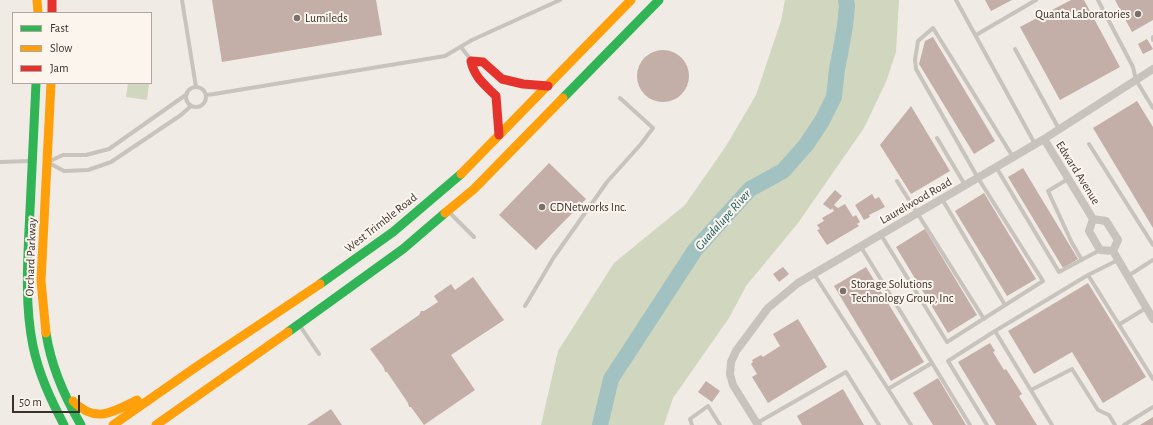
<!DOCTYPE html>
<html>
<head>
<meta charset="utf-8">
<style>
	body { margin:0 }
	#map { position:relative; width:1153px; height:425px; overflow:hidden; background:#f0ebe5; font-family:"Alegreya Sans",sans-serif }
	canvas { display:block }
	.legend { position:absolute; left:12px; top:12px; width:140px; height:72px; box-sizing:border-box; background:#fbf5ee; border:1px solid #aea6a0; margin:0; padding:5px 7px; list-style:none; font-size:12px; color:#3b302b }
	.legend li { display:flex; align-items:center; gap:8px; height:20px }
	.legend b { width:20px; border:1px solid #aea6a0 }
	.scale { position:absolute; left:12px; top:395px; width:68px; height:18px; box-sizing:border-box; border:2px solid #3b302b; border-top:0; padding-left:5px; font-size:12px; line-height:14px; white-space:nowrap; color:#3b302b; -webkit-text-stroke:3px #fbf5ee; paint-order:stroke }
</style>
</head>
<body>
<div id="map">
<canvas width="1153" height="425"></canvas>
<ul class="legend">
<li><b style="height:5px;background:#30b455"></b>Fast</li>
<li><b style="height:5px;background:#ff9f0a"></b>Slow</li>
<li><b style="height:5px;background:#e5322d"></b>Jam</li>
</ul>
<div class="scale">50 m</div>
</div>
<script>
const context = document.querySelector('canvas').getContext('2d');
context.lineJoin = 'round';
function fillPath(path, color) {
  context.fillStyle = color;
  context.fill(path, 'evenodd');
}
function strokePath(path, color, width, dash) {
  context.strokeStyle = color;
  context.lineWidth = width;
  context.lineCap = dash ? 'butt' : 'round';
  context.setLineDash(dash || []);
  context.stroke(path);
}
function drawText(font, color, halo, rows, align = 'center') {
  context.font = font + ' "Alegreya Sans",sans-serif';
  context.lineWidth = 4;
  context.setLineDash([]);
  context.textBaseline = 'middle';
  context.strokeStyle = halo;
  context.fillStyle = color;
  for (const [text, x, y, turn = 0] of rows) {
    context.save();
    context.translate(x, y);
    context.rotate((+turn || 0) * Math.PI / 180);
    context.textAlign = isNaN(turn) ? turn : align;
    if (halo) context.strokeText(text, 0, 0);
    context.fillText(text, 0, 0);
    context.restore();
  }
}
fillPath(new Path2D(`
	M785,0H899L896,52L886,82L864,128L798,223L746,286L729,318L673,398L664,425H541L558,351L614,263L685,205L726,146L756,95L781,21Z
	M128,83L149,84L147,100L126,97Z`), '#d1d6bf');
strokePath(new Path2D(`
	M600,425L611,379L695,250L750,189L783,171L806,145L822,121L834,97L837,69L840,54L845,26L847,6L846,0`), '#a1c2c1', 16);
fillPath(new Path2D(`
	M212,0H376L382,35L222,62Z
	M985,0H1012L991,11Z
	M1071,0H1084L1120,67L1060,100L1020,27Z
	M1115,0H1153V20L1132,32Z
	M933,37L995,141L974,154L919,64L925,41Z
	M1147,39L1153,49L1143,54L1138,44Z
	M637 76a26 26 0 1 1 52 0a26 26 0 1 1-52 0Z
	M1137,101L1153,127V228L1093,128Z
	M911,106L950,171L911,194L880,145Z
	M549,163L586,199L536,250L499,215Z
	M1023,168L1078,259L1063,268L1008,177Z
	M835,190L842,196L834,205L838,208L845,204L853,217L856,215L860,222L857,224L859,226L827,245L817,230L820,229L817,225L824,221L822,218L834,211L832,208L831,210L823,204Z
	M984,193L1036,279L1007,296L955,211Z
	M872,194L875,199L879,197L885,207L869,215L870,217L864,220L855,205Z
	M925,229L977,315L948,333L896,247Z
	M783,267L789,274L779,282L773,274Z
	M866,267L924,362L891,381L834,286Z
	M473,277L504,320L451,355L475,390L424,425L411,407H409L408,403L387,372H385L384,368L370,349L419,315L421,311H424L438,302L434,296L451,284L455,290Z
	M1088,283L1146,377L1103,403L1072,352L1034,374L1008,331Z
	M798,319L827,367L768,403L752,377L757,374L751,364L753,362L752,360L761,355L763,357L780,346L773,334Z
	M990,343L995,351L993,352L1004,370L1006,369L1022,394L1019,396L1037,425H996L958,362Z
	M938,378L966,425H933L913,393Z
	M706,381L720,391L712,402L698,392Z
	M843,389L864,425H802L797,416Z
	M331,409L342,425H307Z
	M1153,417V425H1140Z`), '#c3afa7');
strokePath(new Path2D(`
	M182,0L196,87
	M956,0L1035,144
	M1098,0L1133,67L1136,80L1153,108
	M976,35L1036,0
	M1153,37V40
	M461,47L471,60
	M1015,49L1059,129
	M186 97a10 10 0 1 1 20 0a10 10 0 1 1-20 0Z
	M206,95L214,94L445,56L472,40L560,0
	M937,138L965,185
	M1089,144L1153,245
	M50,161L63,155H86L109,149L187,94
	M0,162L30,161
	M49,163L64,171L88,170L111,162L181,115L191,106
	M996,167L1059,272L1100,250
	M1068,179L1048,191L1072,243L1082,260
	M897,181L984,319
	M942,199L1005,305
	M449,212L474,237
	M881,235L947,342L1043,281L978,178L916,69L915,60L918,41L933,28L1013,157
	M814,274L888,389L932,363L861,247
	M1088,275L1153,379
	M1128,276L1153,260
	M525,306L554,257L607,182L641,144L653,128L620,98
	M1120,324L1146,308
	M300,326L319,354
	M932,363L970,425
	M888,389L911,425
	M1031,390L1072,369L1098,410L1109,415L1115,425
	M757,423L846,372L879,425
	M692,425L690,419L708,406L720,425
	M987,425L948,361L995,331
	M1052,425L995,331L1088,275L1118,260
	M1124,425L1153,407`), '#c9c3be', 4);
strokePath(new Path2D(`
	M1044,139L1093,219L1089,231L1100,250L1113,251
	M1093,219L1106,221L1118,240L1113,251L1153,319
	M758,425L733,385L730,374L731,362L736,351L768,308L798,283L1044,139L1153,69`), '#c9c3be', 8);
strokePath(new Path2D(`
	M36,83C34,125 32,168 30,210C28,255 24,302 33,346C39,375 51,400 64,425
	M563,98L659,0
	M320,284L393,232L461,174
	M288,332L403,249L445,213
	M46,333C51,366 64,396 81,425`), '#30b455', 9);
strokePath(new Path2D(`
	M37,0L38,13
	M461,174L631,0
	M445,213L474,189L563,98
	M46,333L41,281L51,83
	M73,401C95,424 113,412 137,400
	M113,425L196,367L320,284
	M156,425L288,332`), '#ff9f0a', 9);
strokePath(new Path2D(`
	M52,0V13
	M499,135L496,96C485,85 474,77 471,61L483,62L502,79L523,84L548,86`), '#e5322d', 9);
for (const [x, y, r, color] of [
	[1138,14,4,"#7a716c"],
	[297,18,4,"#7a716c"],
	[542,207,4,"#7a716c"],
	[843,291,4,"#7a716c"]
]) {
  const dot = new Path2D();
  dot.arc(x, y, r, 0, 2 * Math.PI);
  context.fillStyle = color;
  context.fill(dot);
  strokePath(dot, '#fbf5ee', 1.5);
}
drawText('12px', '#3b302b', '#fbf5ee', [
	["Quanta Laboratories",1130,14,"right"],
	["Lumileds",305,18],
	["CDNetworks Inc.",550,207],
	["Storage Solutions",851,284],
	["Technology Group, Inc",851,298]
], 'left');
drawText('12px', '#3b302b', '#fbf5ee', [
	["Edward Avenue",1078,173,58],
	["Laurelwood Road",916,201,-30],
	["West Trimble Road",381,223,-38],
	["Orchard Parkway",31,257,-88]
]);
drawText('italic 13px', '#1f5a5e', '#fbf5ee', [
	["Guadalupe River",723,220,-48]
]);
</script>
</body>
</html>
